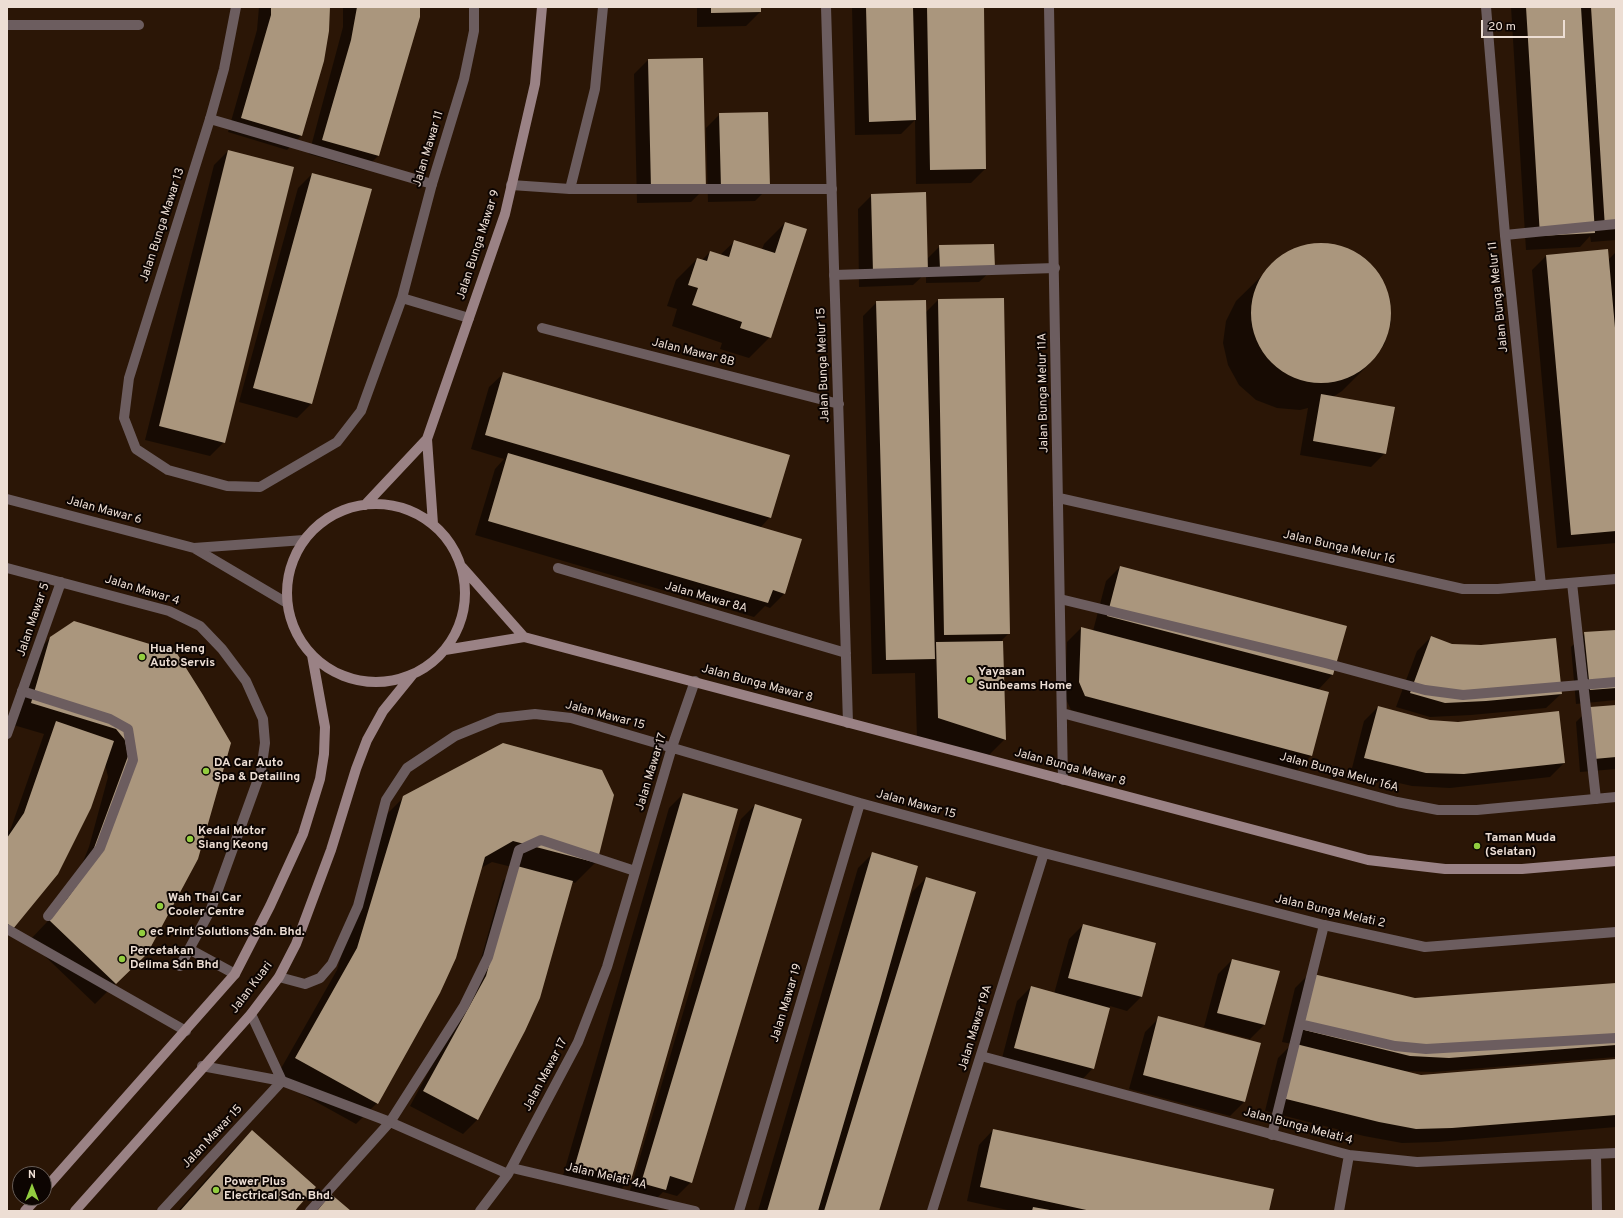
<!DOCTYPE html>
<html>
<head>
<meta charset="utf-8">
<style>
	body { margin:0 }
	#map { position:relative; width:1623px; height:1218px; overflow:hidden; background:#2b1606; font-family:Overpass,sans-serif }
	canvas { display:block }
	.frame { position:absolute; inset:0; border:8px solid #edded4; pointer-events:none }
	.north { position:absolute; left:12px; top:1166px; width:40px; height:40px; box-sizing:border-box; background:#0d0502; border:1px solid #675c56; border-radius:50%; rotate:0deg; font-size:11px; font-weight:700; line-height:16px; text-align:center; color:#edded4 }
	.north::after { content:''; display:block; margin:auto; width:14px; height:18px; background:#92cd3f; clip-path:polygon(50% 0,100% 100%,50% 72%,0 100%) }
	.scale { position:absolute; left:1481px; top:20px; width:84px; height:18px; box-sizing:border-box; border:2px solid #edded4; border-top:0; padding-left:5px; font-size:12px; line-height:14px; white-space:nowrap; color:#edded4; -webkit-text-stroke:3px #0d0502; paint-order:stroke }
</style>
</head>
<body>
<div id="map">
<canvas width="1623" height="1218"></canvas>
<div class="frame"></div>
<div class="north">N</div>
<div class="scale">20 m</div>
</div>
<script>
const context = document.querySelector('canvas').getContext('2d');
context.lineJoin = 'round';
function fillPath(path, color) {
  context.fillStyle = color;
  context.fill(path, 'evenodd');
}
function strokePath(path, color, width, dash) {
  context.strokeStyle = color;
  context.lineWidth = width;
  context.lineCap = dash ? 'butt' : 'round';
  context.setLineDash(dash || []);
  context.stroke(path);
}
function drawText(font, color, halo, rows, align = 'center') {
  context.font = font + ' Overpass,sans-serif';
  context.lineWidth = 4;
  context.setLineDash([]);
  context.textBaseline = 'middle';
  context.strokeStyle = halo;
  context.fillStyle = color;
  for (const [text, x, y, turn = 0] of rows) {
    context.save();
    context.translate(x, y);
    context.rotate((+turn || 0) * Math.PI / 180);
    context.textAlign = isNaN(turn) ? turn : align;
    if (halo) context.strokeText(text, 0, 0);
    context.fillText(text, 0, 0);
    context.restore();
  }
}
fillPath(new Path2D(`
	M259,7H328L301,136L287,150L228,132L257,30Z
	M343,7H419V17L378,156L364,170L309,154L343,27Z
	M697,7H760V12L746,26L697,27Z
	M852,7H983L985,169L971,183L916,184L915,120L901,134L855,135Z
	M1511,7H1616V240L1591,242L1590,236L1580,247L1526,250Z
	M648,60L705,188L691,202L637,203L634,74Z
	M720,114L769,187L755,201L708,202L706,128Z
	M228,151L224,442L210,456L145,440L214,165Z
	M312,174L311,404L297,418L239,402L298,188Z
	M872,195L927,259L940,246L994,268L979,282L926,283V273L913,285L859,287L858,209Z
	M785,223L770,337L749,358L720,349L722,343L672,326L677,309L667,306L676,280L697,259L702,260L710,252L720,255L735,241L762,250L764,244Z
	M1323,243L1346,248L1366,259L1381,277L1390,299L1391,322L1384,345L1370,363L1342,391L1333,397L1385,453L1371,467L1300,455L1308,408L1300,410L1277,408L1256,400L1239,385L1228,365L1223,343L1226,321L1236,301L1281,257L1301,247Z
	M1616,252V543L1557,548L1532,270L1547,255L1608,260Z
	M938,300L1009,633L1002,640L1005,739L984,760L917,739L915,673L872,674L863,316L877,302L925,313Z
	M504,373L770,517L760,528L784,594L770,608L765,606L754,617L475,535L495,469L504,459L471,449L489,387Z
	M1120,567L1345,626L1332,675L1318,690L1311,756L1297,770L1071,710L1065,697L1067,642L1081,628L1093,631L1106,581Z
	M1616,630V700L1576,704L1571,647L1585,633Z
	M1431,637L1561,694L1546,708L1471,715L1430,717L1396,707L1417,651Z
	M50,638L175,653L146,953L95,1004L29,941L47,922L78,874L89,847L108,777L105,764L7,934V833L11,828L44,734L10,724L29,659Z
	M1616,706V769L1580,772L1576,722L1590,708Z
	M1378,707L1564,763L1550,777L1450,788L1412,786L1351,772L1364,721Z
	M683,794L737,810L630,1180L616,1194L562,1179L669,808Z
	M404,797L596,862L575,883L572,882L477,1120L463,1134L410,1106L472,991L503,881L516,868L492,862L481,868L377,1103L356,1124L275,1079L337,970L383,818Z
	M755,805L691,1182L677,1196L663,1192L651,1204L628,1197L741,819Z
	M872,854L902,920H904L912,892L926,878L878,1211H758L858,868Z
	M1083,925L1155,944L1141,997L1127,1011L1110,1006L1093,1068L1079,1083L1001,1062L1017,1001L1031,987L1054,994L1069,939Z
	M1232,960L1279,972L1264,1025L1250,1039L1204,1027L1218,974Z
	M1309,974L1415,999L1616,984V1057L1434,1072L1399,1071L1421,1076L1616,1060V1127L1438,1142L1402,1143L1364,1136L1265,1111L1278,1058L1292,1044L1282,1042L1295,988Z
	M1159,1018L1260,1044L1244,1102L1230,1116L1129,1089L1145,1032Z
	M993,1130L1268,1211H1012L967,1201L979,1145Z
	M252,1131L294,1211H178L231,1152Z`), '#0007');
fillPath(new Path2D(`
	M271,7H330L329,31L324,61L302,136L241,118L271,15Z
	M357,7H420V17L379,156L322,140L351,40Z
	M711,7H761V12L711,13Z
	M866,7H913L916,120L869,122Z
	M927,7H984L986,169L930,170Z
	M1526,7H1581L1595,233L1540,236Z
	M1591,7H1616V227L1605,228Z
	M703,58L706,189H651L648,59Z
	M768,112L770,187L721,188L719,113Z
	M228,150L294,167L225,443L159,426Z
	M312,173L372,189L312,404L253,388Z
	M926,192L928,272L873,273L871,194Z
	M785,222L807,229L771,338L740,328L742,322L692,305L698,288L688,285L697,258L707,261L710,251L729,257L734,240L775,253Z
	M1251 313a70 70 0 1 1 140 0a70 70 0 1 1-140 0Z
	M994,244L995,268L940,269L939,245Z
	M1608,249L1616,339V531L1571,535L1546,255Z
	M1004,298L1010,634L944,635L938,299Z
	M926,300L935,659L886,660L876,301Z
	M503,372L790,455L771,518L485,435Z
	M1321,394L1395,407L1386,454L1313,441Z
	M508,453L802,539L785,594L773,590L768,603L488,521Z
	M1120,566L1347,626L1333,675L1107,616Z
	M74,621L176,652L203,695L231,743L198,859L147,954L116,984L49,920L67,899L84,875L128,756L125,740L116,729L31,703L50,637Z
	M1081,627L1329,692L1312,756L1085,696L1079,682Z
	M1616,630V688L1590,690L1584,632Z
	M1431,636L1452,644L1481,645L1556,638L1562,694L1486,701L1445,703L1410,693Z
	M1003,641L1006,740L938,718L936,642Z
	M1616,705V757L1594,759L1590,707Z
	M1378,706L1430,720L1458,722L1559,711L1565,763L1464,774L1426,773L1364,758Z
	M56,721L114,741L91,808L58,874L13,929L7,923V838L24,813Z
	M503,743L602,770L614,795L597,863L513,841L485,857L456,958L440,993L378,1104L295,1058L357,948L403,796Z
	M683,793L738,809L631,1180L575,1165Z
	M755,804L802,819L692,1183L670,1176L666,1190L641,1183Z
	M872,852L918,866L880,1000L818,1211H767Z
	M517,866L573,881L540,998L525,1031L478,1120L423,1091L486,976Z
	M926,877L976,892L879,1211H824Z
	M1083,924L1156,943L1142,997L1068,978Z
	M1232,959L1280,971L1265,1025L1217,1013Z
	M1309,973L1415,998L1616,983V1045L1449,1058L1410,1056L1296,1028Z
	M1031,986L1110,1008L1094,1069L1014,1048Z
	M1158,1016L1261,1043L1245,1102L1143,1075Z
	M1292,1043L1421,1075L1616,1059V1115L1452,1128L1416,1129L1379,1122L1278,1097Z
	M993,1129L1274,1189L1269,1211H1091L980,1187Z
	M252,1130L316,1187L298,1207L295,1211H180Z
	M331,1194L351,1211H317Z
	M1033,1207L1050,1210V1211H1032Z`), '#aa967d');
strokePath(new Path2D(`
	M210,119L432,184
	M570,189H832
	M1505,235L1616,224
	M834,275L1055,268
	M1572,583L1596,799
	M1060,599L1325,663L1425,690L1463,695L1616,682
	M22,691L110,719L128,729L133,760L100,848L48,916
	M7,929L186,1031
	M1300,1024L1395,1046L1426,1049L1616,1038
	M390,1122L464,1006L488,957L519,850L541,840L635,871
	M1272,1135L1324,925`), '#6c5d5f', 10);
strokePath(new Path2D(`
	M236,7L224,69L210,119L129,378L124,418L136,449L168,470L227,486L260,487L337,442L361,411L402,298L432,184L464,79L474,31V7
	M826,7L848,723
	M1049,7L1063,780
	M1486,7L1505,235L1541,585
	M7,25H139
	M511,185L570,189L595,89L603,7
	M402,298L469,318
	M542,328L839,404
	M1059,498L1463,589H1498L1616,579
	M7,499L194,548L287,603
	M194,548L304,540
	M7,568L169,611L200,626L222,649L246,681L263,719L265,743L261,771L211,909L180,966
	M558,568L846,653
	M1062,713L1397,802L1438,810H1477L1616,797
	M7,734L61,582
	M189,949L235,974
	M279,977L305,984L320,978L332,964L358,906L386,800L407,768L455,736L499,718L535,714L571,718L860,803L1044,853L1324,925L1425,947L1616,932
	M251,1014L282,1081
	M981,1056L1349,1155L1417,1162L1616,1153
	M202,1066L282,1081L390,1122L508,1174
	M1596,1155L1597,1211
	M512,1168L695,1211
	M162,1211L282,1081
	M310,1211L390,1122
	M480,1211L508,1174L578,1042L607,967L672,747L695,681
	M739,1211L860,803
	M932,1211L1044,853
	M1339,1211L1349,1155`), '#6c5d5f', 10);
strokePath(new Path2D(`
	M287 593a89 89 0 1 1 178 0a89 89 0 1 1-178 0Z
	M365,505L427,439
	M433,524L427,439L505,214L535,84L542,7
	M462,567L524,637
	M445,650L524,637L1368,860L1445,869H1522L1616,861
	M44,1190L235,974L270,906L303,834L320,779L324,754L325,727L312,655
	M25,1211L37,1198
	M75,1211L251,1014L279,977L296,944L331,850L356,769L367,740L383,711L413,674`), '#9a8285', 10);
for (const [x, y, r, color] of [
	[142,657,4,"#92cd3f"],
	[970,680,4,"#92cd3f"],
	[206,771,4,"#92cd3f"],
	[190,839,4,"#92cd3f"],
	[1477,846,4,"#92cd3f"],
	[160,906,4,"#92cd3f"],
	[142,933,4,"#92cd3f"],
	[122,959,4,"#92cd3f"],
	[216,1190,4,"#92cd3f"]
]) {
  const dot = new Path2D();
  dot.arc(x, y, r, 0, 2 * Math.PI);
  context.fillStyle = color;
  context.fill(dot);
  strokePath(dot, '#0d0502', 1.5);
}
drawText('12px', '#edded4', '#0d0502', [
	["Jalan Mawar 11",429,149,-73],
	["Jalan Bunga Mawar 13",163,225,-72],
	["Jalan Bunga Mawar 9",479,245,-72],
	["Jalan Bunga Melur 11",1499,297,-96],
	["Jalan Mawar 8B",693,353,14],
	["Jalan Bunga Melur 15",824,365,-92],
	["Jalan Bunga Melur 11A",1044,393,-91],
	["Jalan Mawar 6",104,511,15],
	["Jalan Bunga Melur 16",1339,548,13],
	["Jalan Mawar 4",142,591,17],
	["Jalan Mawar 8A",706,598,16],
	["Jalan Mawar 5",34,620,-71],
	["Jalan Bunga Mawar 8",757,684,15],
	["Jalan Mawar 15",605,716,15],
	["Jalan Bunga Mawar 8",1070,768,15],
	["Jalan Mawar 17",652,772,-73],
	["Jalan Bunga Melur 16A",1339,773,15],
	["Jalan Mawar 15",916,805,15],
	["Jalan Bunga Melati 2",1330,912,13],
	["Jalan Kuari",252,988,-53],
	["Jalan Mawar 19",787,1003,-73],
	["Jalan Mawar 19A",976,1028,-73],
	["Jalan Mawar 17",546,1075,-62],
	["Jalan Bunga Melati 4",1298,1127,15],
	["Jalan Mawar 15",213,1137,-47],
	["Jalan Melati 4A",606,1177,13]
]);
drawText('bold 12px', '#edded4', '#0d0502', [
	["Hua Heng",150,650],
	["Auto Servis",150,664],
	["Yayasan",978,673],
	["Sunbeams Home",978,687],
	["DA Car Auto",214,764],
	["Spa & Detailing",214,778],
	["Kedai Motor",198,832],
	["Siang Keong",198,846],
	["Taman Muda",1485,839],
	["(Selatan)",1485,853],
	["Wah Thai Car",168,899],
	["Cooler Centre",168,913],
	["ec Print Solutions Sdn. Bhd.",150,933],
	["Percetakan",130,952],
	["Delima Sdn Bhd",130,966],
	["Power Plus",224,1183],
	["Electrical Sdn. Bhd.",224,1197]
], 'left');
</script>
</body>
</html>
